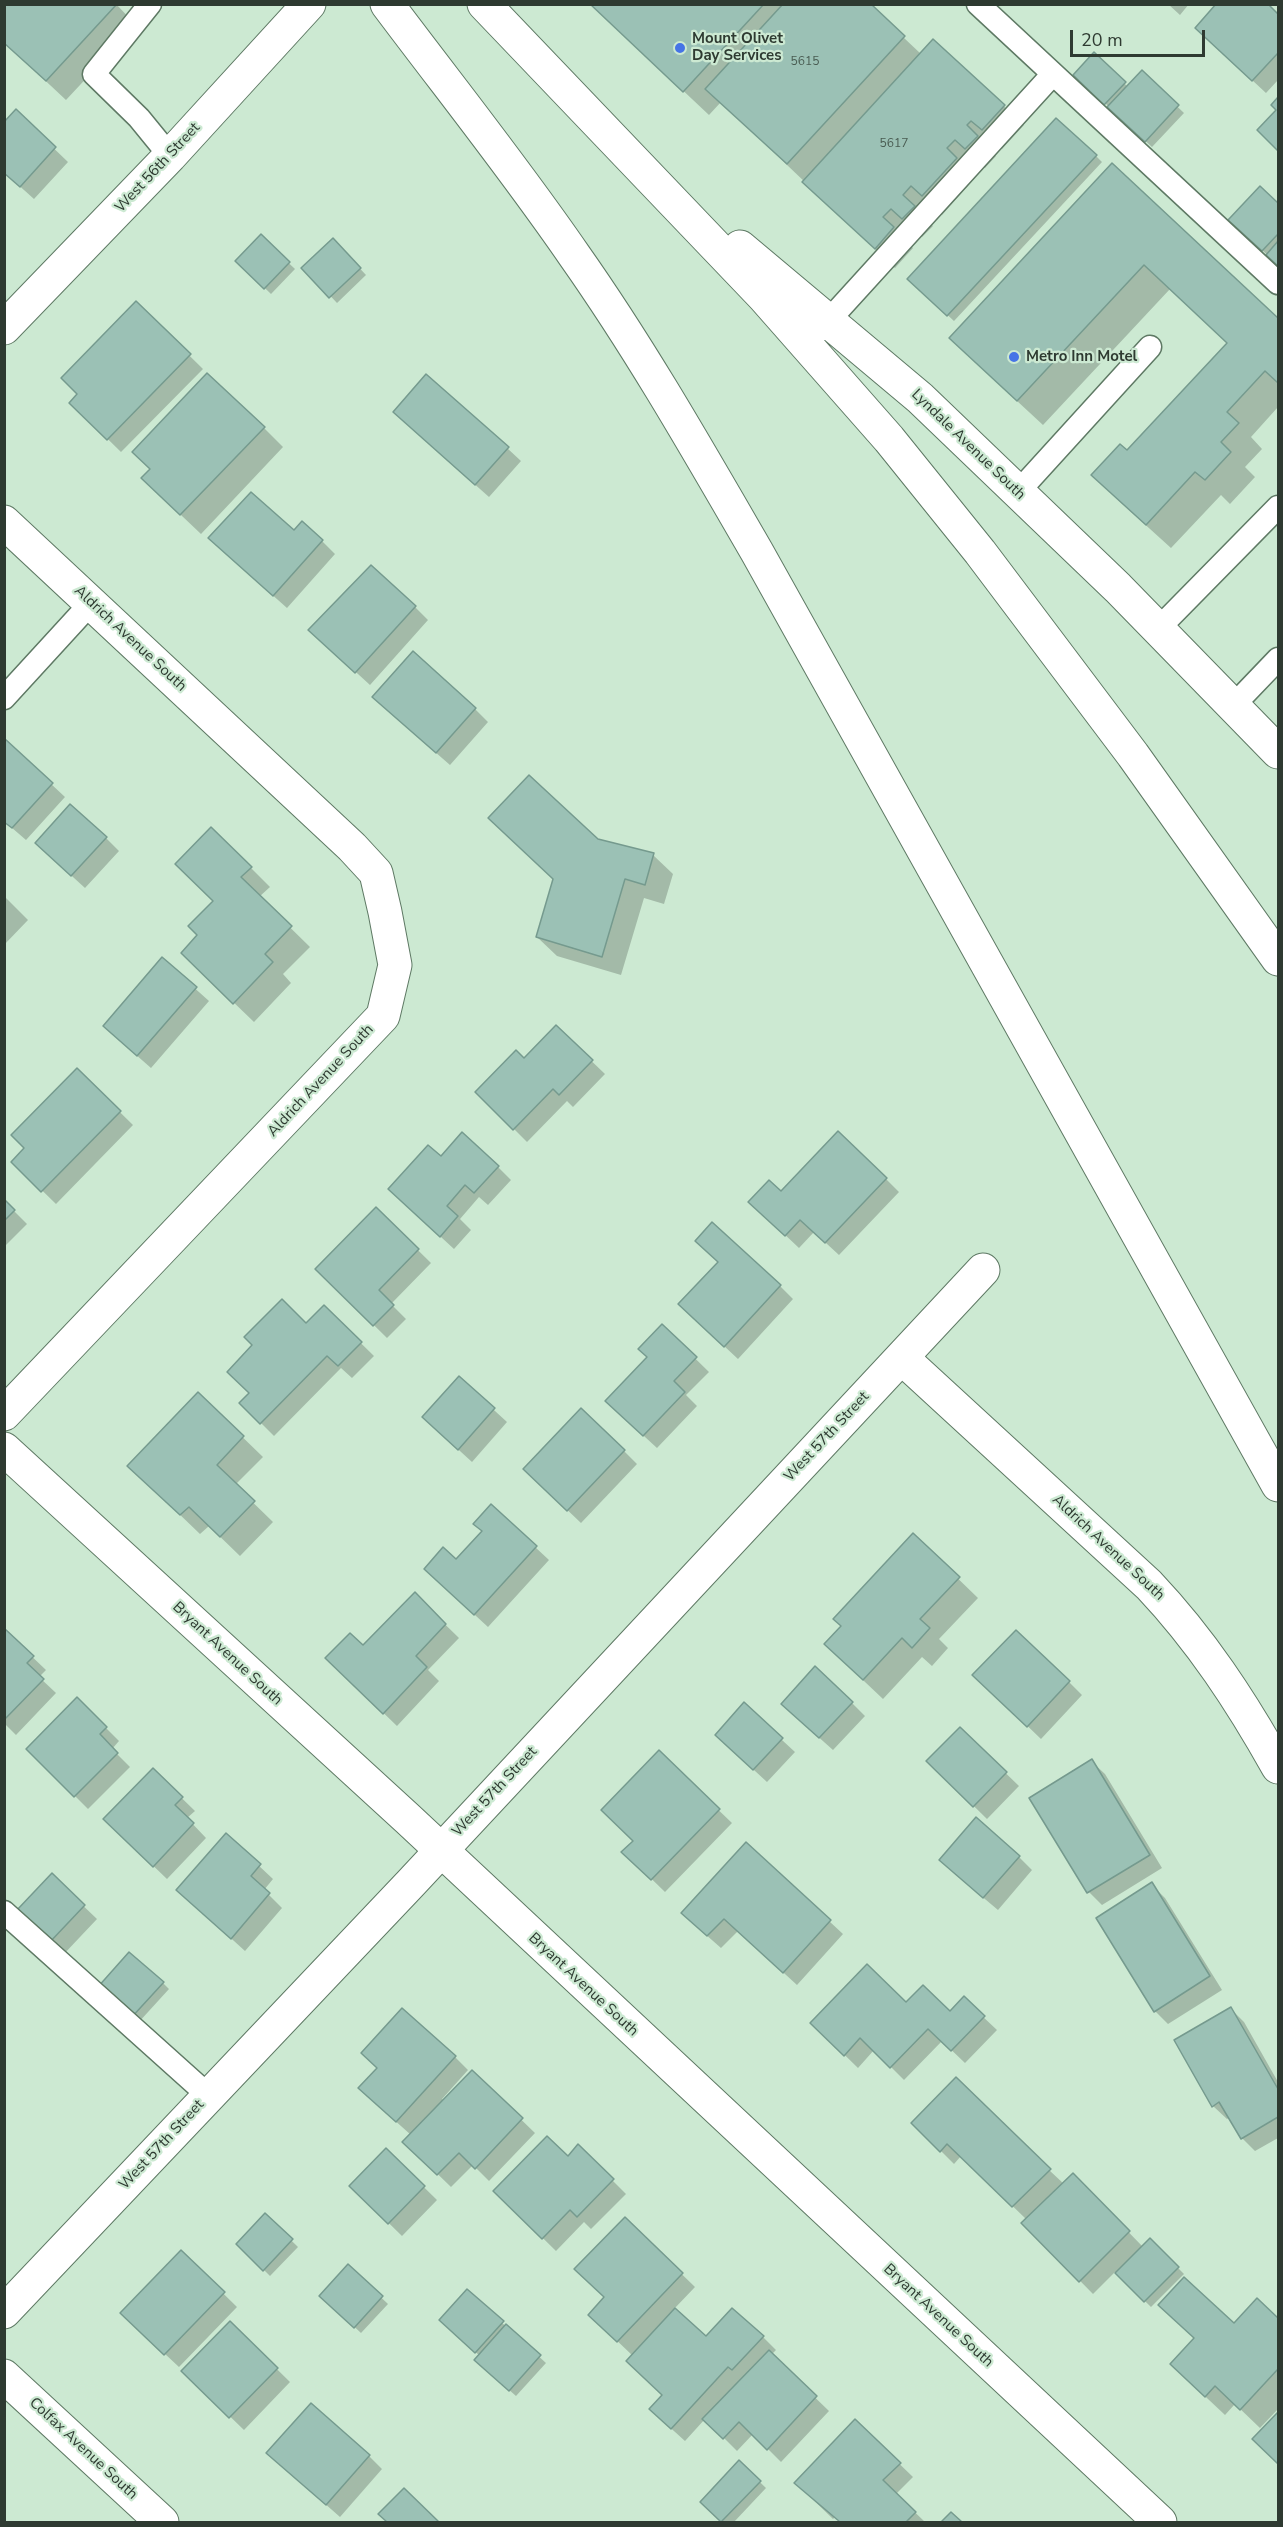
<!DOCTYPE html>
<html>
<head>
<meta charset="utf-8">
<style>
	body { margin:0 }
	#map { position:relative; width:1283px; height:2527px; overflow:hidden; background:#cce9d2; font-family:"Nunito Sans",sans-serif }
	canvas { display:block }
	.frame { position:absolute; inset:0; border:6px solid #2e3a31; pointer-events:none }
	.scale { position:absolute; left:1070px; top:30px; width:135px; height:27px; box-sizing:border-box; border:3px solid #2e3a31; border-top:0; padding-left:8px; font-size:18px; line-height:21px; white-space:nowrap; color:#2e3a31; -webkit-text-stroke:4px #cce9d2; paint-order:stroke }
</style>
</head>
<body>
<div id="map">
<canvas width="1283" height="2527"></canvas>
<div class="frame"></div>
<div class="scale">20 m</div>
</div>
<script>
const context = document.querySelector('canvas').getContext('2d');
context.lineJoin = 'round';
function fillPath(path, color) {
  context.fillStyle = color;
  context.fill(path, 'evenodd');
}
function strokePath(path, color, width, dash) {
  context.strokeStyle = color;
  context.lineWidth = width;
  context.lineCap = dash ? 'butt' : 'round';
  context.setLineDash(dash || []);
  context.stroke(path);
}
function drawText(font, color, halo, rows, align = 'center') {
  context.font = font + ' "Nunito Sans",sans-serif';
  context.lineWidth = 4.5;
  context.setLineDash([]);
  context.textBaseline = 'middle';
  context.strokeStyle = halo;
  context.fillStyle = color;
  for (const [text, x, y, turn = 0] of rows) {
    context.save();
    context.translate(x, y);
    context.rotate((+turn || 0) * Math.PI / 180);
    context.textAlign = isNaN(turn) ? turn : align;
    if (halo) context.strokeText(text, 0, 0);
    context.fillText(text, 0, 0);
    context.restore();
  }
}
fillPath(new Path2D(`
	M116,4L136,25L66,100L4,42Z
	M591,4H779L782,8L868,4L921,54L934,41L1024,125L1002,149L991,139L985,145L996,156L985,168L975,158L965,168L975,178L942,215L931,204L922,215L933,226L922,237L911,228L902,237L913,248L895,268L721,102L709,115Z
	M1168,4H1189L1180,15Z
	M1266,4L1278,16V80L1266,93L1210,41Z
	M1094,54L1128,87L1142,73L1184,113L1152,147L1075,75Z
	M1278,99V150L1259,130L1277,110L1273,105Z
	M16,112L68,162L34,199L4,172Z
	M1096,156L1102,162L954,321L909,279Z
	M1112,165L1278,320V407L1251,437L1262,449L1245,467L1255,477L1230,504L1221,495L1171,548L1118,500L1127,452L1228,344L1170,289L1043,425L976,363Z
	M1260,188L1278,205V265L1230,220Z
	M261,237L295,269L271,294L237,261Z
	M333,240L366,275L337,303L304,268Z
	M136,303L203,369L121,452L71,403Z
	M408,425L507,448L521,461L489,497Z
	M264,428L283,447L201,534L162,497Z
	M294,533L322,541L335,554L287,608L223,551Z
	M349,587L415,607L428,620L370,685L310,630Z
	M475,709L488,722L450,765L387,710Z
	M4,740L65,797L26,840L4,821Z
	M106,838L119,851L85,888L50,856Z
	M597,840L653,855L673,874L664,904L644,898L621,975L557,956L537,937L555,880Z
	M251,868L270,887L259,897L310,947L283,974L291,983L254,1022L202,972L199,935L215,901Z
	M4,896L28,920L4,945Z
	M162,959L209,1001L151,1068L118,1039Z
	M556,1027L605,1074L573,1107L567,1101L527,1142L477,1092L524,1060Z
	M77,1070L133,1125L56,1204L13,1162L26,1149Z
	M441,1158L498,1167L511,1180L488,1205L479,1197L460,1219L471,1230L454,1249L403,1202Z
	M886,1179L899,1192L839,1255L814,1232L799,1248L764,1215Z
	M4,1201L27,1224L4,1247Z
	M376,1209L431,1263L391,1304L406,1319L387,1338L317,1269Z
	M780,1286L793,1299L738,1359L693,1317Z
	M324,1307L374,1356L352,1378L341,1368L274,1436L241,1403Z
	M662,1326L709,1372L686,1395L697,1406L657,1448L620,1414Z
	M459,1378L507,1422L472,1462L437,1430Z
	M198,1394L263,1457L235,1485L273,1522L240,1556L209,1526L200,1534L149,1485Z
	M624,1451L637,1464L581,1523L538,1482Z
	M491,1506L549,1560L488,1627L439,1582L483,1532Z
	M913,1535L978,1598L939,1639L948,1648L932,1666L922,1657L883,1699L846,1664L843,1627Z
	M415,1595L459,1638L428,1670L439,1681L397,1726L340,1671Z
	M4,1630L46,1670L39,1677L56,1693L16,1735L4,1723Z
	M1069,1682L1082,1695L1041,1739L988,1688Z
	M77,1699L119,1741L112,1749L130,1767L88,1809L28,1749Z
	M852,1703L865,1716L833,1750L796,1717Z
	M744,1705L795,1752L767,1782L730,1748Z
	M960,1729L1019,1786L987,1819L928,1761Z
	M659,1753L732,1823L665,1892L624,1852L635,1841Z
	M1091,1761L1105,1774L1162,1868L1102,1905L1089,1892Z
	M153,1770L195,1811L187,1818L206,1838L167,1879L118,1832Z
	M226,1835L273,1879L264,1890L282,1908L245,1951L178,1890Z
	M746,1844L843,1934L797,1985L738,1931L721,1948L696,1926Z
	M1019,1857L1032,1870L998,1910L954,1873Z
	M52,1876L97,1919L63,1955L18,1911Z
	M1151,1884L1165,1898L1222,1990L1168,2024L1155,2011Z
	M163,1983L169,1989L138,2023L105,1994Z
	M964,1999L997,2030L965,2063L942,2041L904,2080L874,2050L858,2068L812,2023L906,2004L950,2013Z
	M1231,2009L1244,2022L1278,2082V2138L1255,2151L1242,2138L1230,2117L1227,2119L1213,2106Z
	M455,2057L468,2070L442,2099L444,2101L472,2072L535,2133L489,2181L473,2165L451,2187L418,2155L411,2135L373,2101Z
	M913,2123L1049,2170L1064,2184L1073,2175L1143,2247L1150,2240L1184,2274L1151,2307L1115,2272L1093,2294L1023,2223L1027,2220L961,2156L954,2164Z
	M578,2146L626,2194L591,2229L584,2222L556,2251L495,2191L568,2158Z
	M386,2150L437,2200L402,2236L351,2186Z
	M265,2215L298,2247L270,2276L238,2244Z
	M625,2219L695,2287L674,2309L706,2338L763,2337L776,2350L771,2355L829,2411L781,2462L753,2434L737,2451L705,2419L685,2441L664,2422V2396L633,2356L590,2315L606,2297Z
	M181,2252L237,2307L179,2367L135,2326Z
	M348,2266L388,2304L361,2333L328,2302Z
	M467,2291L546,2363L516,2396L482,2366L480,2356L447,2327Z
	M1257,2300L1278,2320V2409L1260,2428L1235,2404L1225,2415L1191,2383L1195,2339L1179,2324L1234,2325Z
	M230,2323L290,2382L244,2430L183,2371Z
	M1278,2414V2463L1254,2439Z
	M855,2421L913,2477L896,2494L925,2522H841L835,2517L833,2519L796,2483Z
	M369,2456L382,2469L340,2517L282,2466Z
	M739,2462L766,2488L734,2522H723L702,2502Z
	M404,2490L436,2522H389L380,2514Z`), '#0003');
const building = new Path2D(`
	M4,4H117L46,81L4,43Z
	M590,4H764L683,92Z
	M783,4H871L905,36L787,164L705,89Z
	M1216,4H1268L1278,14V53L1252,81L1195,28Z
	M933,39L1005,105L982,130L971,121L967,125L978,136L965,149L955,140L947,148L957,158L922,196L911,186L903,195L915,206L902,219L891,209L883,217L894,227L875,249L802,182Z
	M1094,52L1126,82L1104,105L1073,75Z
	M1142,70L1179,105L1145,142L1107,107Z
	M1278,97V151L1257,130L1276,110L1271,105Z
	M16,109L56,147L20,187L4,173V122Z
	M1056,118L1097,155L947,316L907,279Z
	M1112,163L1278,318V383L1265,371L1227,412L1239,423L1221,442L1231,452L1205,480L1195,472L1146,525L1091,475L1120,444L1127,450L1227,343L1144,265L1017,401L949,338Z
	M1260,186L1278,203V234L1262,251L1228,220Z
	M261,234L290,262L264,289L235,261Z
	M333,238L361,268L329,298L301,268Z
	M1278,241V266L1266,255Z
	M136,301L191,354L107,440L69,403L77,394L61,378Z
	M207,373L265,427L180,515L141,478L150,469L132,452Z
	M426,374L509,447L475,485L393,412Z
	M251,492L294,530L302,521L323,540L273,596L208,538Z
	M371,565L416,606L355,673L308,630Z
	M413,651L476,708L436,753L372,697Z
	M4,738L53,783L12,828L4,822Z
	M529,775L598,839L654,853L645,885L625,879L602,957L536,937L553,879L488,818Z
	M70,804L107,837L71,876L35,843Z
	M211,827L252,867L241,877L292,926L265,954L273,962L233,1004L181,953L197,935L188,926L213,901L175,864Z
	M162,957L197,987L137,1056L103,1026Z
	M556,1025L593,1060L559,1095L553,1089L513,1130L475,1092L516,1050L524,1058Z
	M77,1068L121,1111L41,1192L11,1162L24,1148L11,1135Z
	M838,1131L887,1178L825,1243L800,1220L785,1236L748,1202L769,1180L781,1191Z
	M462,1132L499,1166L474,1193L465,1185L447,1206L458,1216L440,1237L388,1189L428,1145L441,1156Z
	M4,1199L15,1210L4,1221Z
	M376,1207L419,1249L379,1290L394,1305L373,1326L315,1269Z
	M712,1222L781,1285L724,1347L678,1304L718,1262L695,1241Z
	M282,1299L306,1323L324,1305L362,1342L338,1366L327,1356L260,1424L239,1403L249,1393L227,1372L252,1345L244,1337Z
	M662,1324L697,1357L674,1381L685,1392L643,1436L605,1401L647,1357L638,1349Z
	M459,1376L495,1408L458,1450L422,1417Z
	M198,1392L244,1436L217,1465L255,1501L220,1537L189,1507L180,1515L127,1466Z
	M581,1408L625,1450L567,1511L523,1469Z
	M491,1504L537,1546L474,1615L424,1569L443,1547L456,1559L482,1531L473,1524Z
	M913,1533L960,1577L920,1619L930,1628L912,1648L902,1638L863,1680L824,1644L841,1626L833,1619Z
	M415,1592L446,1624L416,1656L427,1667L383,1714L325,1658L350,1633L363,1645Z
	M4,1628L34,1656L27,1663L44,1679L4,1720Z
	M1016,1630L1070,1681L1027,1727L972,1675Z
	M815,1666L853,1702L819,1738L781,1704Z
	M77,1697L107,1727L100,1734L118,1753L74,1797L26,1749Z
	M744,1702L783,1738L753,1770L715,1735Z
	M960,1727L1007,1772L973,1807L926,1761Z
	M659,1750L720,1809L651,1880L621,1852L633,1841L601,1810Z
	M1092,1759L1150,1855L1087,1893L1029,1798Z
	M153,1768L183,1797L175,1805L194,1823L153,1867L103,1819Z
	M976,1817L1020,1856L983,1898L939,1860Z
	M226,1833L261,1864L251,1876L270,1893L231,1939L176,1890Z
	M746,1842L831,1920L783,1973L724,1919L707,1936L681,1913Z
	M52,1873L85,1905L49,1943L16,1911Z
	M1152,1882L1210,1976L1154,2012L1096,1918Z
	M129,1952L164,1982L131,2018L97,1988Z
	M867,1964L906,2002L923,1985L950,2011L964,1996L985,2016L951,2051L928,2029L890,2068L860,2038L844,2056L810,2023Z
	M1231,2007L1278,2089V2117L1241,2139L1219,2102L1212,2107L1174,2040Z
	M402,2008L456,2056L396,2122L358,2088L377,2068L361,2053Z
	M472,2070L523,2118L475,2169L459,2153L437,2175L402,2142Z
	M956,2077L1051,2169L1012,2207L947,2144L940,2152L911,2123Z
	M547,2136L568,2156L578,2144L614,2179L577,2217L570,2210L542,2239L493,2191Z
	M386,2148L425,2186L388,2224L349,2186Z
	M1073,2173L1130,2231L1079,2282L1021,2223Z
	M265,2213L293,2239L263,2271L236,2244Z
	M625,2217L683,2273L617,2342L588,2315L604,2297L574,2269Z
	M1150,2238L1179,2267L1144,2302L1115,2273Z
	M181,2250L225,2292L164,2355L120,2313Z
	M348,2264L383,2296L354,2328L319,2296Z
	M1184,2277L1234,2323L1257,2298L1278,2318V2369L1240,2410L1215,2386L1205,2397L1170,2364L1194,2338L1158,2305Z
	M467,2289L504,2321L475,2353L439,2320Z
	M675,2308L706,2336L732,2308L764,2336L732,2370L728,2367L671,2429L649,2409L662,2395L626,2361Z
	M230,2321L278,2368L229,2418L181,2371Z
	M506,2324L541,2355L509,2391L474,2360Z
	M769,2350L817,2396L767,2450L739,2422L723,2439L702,2419Z
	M311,2403L370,2455L326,2505L266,2453Z
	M1278,2412V2464L1252,2439Z
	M855,2419L901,2463L883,2480L916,2512L906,2522H840L794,2483Z
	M739,2460L761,2481L721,2522L700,2502Z
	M404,2488L439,2522H387L378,2514Z
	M951,2512L962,2522H941Z`);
fillPath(building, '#9bc1b5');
strokePath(building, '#759a8e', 1.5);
const lane = new Path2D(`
	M150,4L94,74L139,118L170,156
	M978,4L1278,283
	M820,330L1053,74
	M1018,492L1150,347
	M1158,629L1278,507
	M4,698L91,603
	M1233,706L1278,659
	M4,1912L209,2096`);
const street = new Path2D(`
	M4,522L352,847L376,873L385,912L395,965L383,1016L4,1414
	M902,1358L1149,1585C1201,1640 1241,1701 1278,1767
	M4,1449L408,1819L1160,2522
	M4,2312L410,1884L983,1270
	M4,2376L162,2522`);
const secondary = new Path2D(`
	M387,4C450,88 515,169 574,255C641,350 699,452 757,552L1278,1485
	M484,4L764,297L889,439L980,552L1133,755L1278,959
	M740,247L920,398L1118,588L1278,752
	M4,328L170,156L309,4`);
strokePath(lane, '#5e7964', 25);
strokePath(street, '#5e7964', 35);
strokePath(secondary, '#5e7964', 35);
strokePath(lane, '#fff', 22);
strokePath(street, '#fff', 33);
strokePath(secondary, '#fff', 33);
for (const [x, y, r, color] of [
	[680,48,6,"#4674e6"],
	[1014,357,6,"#4674e6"]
]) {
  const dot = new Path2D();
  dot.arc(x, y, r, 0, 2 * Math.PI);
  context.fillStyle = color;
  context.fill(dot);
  strokePath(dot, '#cce9d2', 2);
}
drawText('12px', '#495c52', null, [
	["5615",805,62],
	["5617",894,144]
]);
drawText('bold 15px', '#2e3a31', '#cce9d2', [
	["Mount Olivet",692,39],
	["Day Services",692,56],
	["Metro Inn Motel",1026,357]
], 'left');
drawText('15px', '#2e3a31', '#cce9d2', [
	["West 56th Street",158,168,-47],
	["Lyndale Avenue South",968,445,44],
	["Aldrich Avenue South",130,639,43],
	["Aldrich Avenue South",321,1081,-47],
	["West 57th Street",827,1437,-47],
	["Aldrich Avenue South",1108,1548,43],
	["Bryant Avenue South",227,1654,43],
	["West 57th Street",495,1792,-47],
	["Bryant Avenue South",583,1985,43],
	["West 57th Street",162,2145,-47],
	["Bryant Avenue South",938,2316,43],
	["Colfax Avenue South",83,2449,43]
]);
</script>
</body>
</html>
